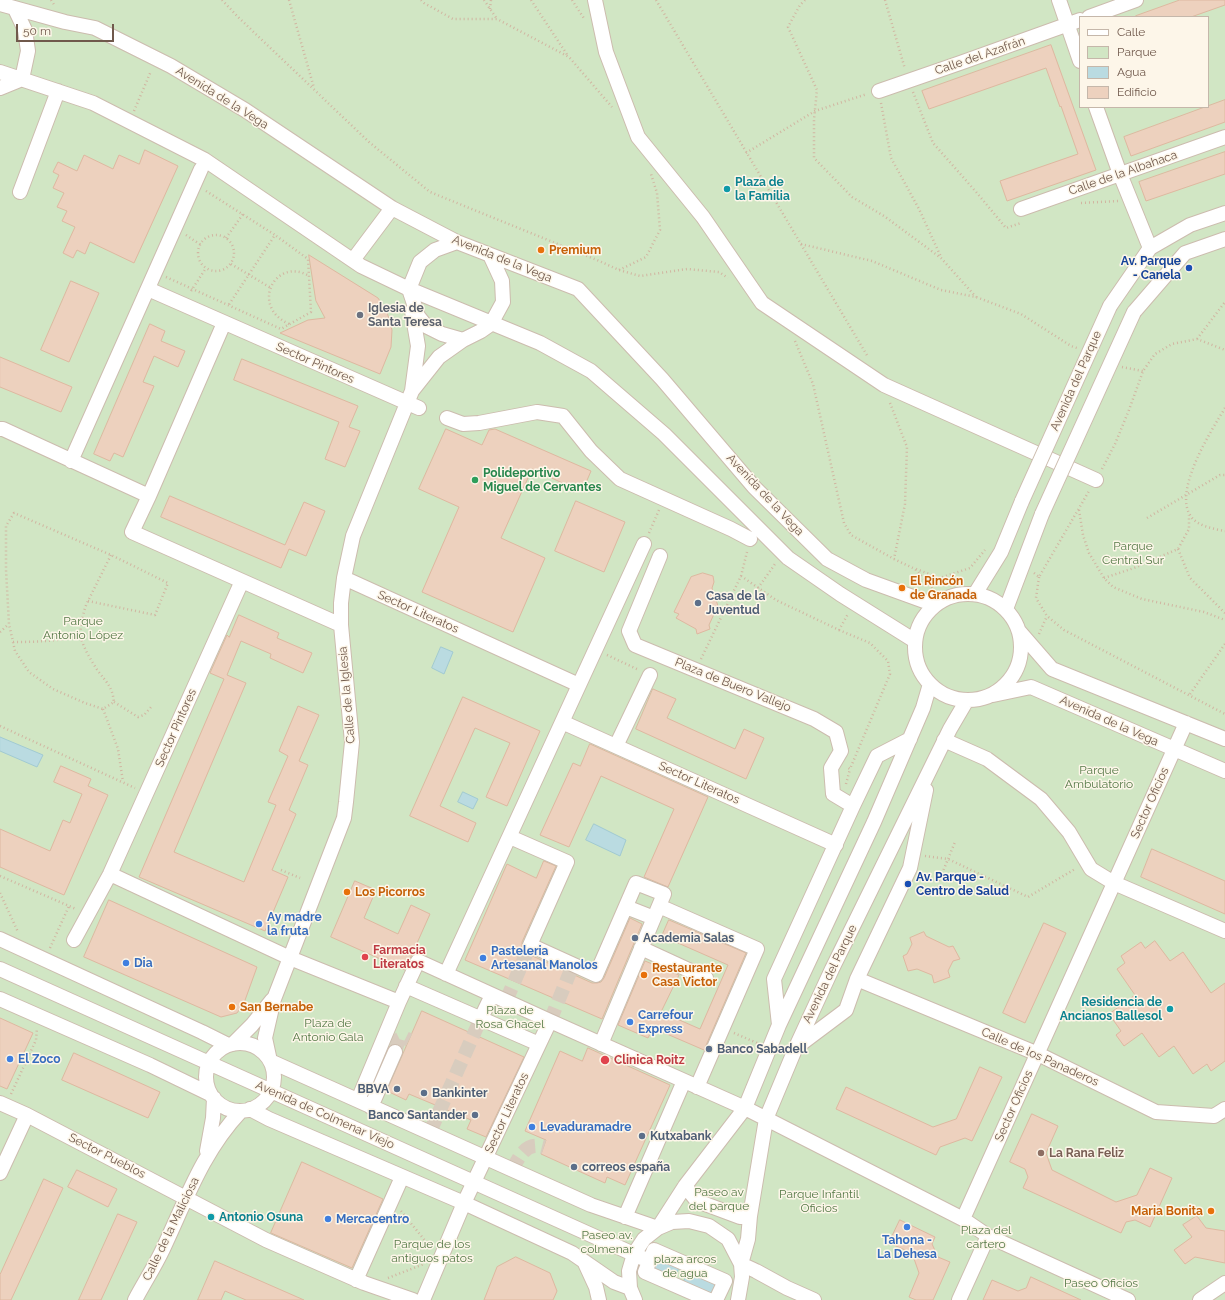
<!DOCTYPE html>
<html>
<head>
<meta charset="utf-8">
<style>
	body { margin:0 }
	#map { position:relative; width:1225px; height:1300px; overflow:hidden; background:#faf2e4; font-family:Raleway,sans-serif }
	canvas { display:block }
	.legend { position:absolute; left:1079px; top:16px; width:130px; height:92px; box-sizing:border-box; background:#fdf6e9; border:1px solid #c5b7aa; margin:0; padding:5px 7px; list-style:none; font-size:12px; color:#70594c }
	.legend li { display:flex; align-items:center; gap:8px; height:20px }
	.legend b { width:20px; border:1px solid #c5b7aa }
	.scale { position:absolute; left:16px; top:24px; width:98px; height:18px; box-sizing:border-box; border:2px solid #70594c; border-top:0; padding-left:5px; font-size:12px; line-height:14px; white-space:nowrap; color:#70594c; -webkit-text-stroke:3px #fdf6e9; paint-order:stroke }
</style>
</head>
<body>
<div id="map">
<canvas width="1225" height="1300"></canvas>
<ul class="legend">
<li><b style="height:5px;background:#fff"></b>Calle</li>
<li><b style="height:11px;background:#d1e6c4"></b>Parque</li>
<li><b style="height:11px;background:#badbe1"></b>Agua</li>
<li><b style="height:11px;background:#edd1be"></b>Edificio</li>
</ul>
<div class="scale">50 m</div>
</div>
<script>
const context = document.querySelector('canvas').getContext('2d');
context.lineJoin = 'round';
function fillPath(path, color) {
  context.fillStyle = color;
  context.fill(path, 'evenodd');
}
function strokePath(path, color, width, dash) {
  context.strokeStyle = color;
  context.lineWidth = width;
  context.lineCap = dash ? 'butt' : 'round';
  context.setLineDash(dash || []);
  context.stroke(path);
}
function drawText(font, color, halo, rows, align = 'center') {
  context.font = font + ' Raleway,sans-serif';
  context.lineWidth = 3;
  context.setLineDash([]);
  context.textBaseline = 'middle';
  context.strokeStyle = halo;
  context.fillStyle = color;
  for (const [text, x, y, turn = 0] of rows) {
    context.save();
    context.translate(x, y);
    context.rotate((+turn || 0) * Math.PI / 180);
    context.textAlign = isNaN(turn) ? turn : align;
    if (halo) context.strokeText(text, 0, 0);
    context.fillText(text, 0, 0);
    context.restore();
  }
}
fillPath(new Path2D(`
	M0,0H1225V1300H0ZM1080,17H1208V107H1080Z`), '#d1e6c4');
const water = new Path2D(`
	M441,647L453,652L444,674L432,668Z
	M0,737L43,755L37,767L0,751Z
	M463,792L478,799L473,809L458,802Z
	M594,824L626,840L620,856L586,840Z
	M657,1254L680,1265L674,1280L650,1268Z
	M689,1269L719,1282L714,1297L683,1284Z`);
fillPath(water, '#badbe1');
strokePath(water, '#a1cad2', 1);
const building = new Path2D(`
	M1180,0H1225V5L1191,17H1137L1136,16Z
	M1051,45L1096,170L1007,201L1000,181L1078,154L1061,106L1060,107L1046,68L929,109L922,91Z
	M1225,100V122L1131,156L1124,137Z
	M145,150L178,166L134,263L90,242L85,254L77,250L73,258L63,253L75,227L62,221L67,211L57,207L64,193L53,188L59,175L53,172L58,162L77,171L84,155L113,169L119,155L139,164Z
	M1225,152V174L1146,201L1139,182Z
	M309,255L378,298L387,312L392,330L391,347L380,374L280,333L308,320L325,318L316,301Z
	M71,281L99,293L69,362L41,350Z
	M150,324L165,331L161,341L185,351L178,367L154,356L143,382L154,386L123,457L114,453L110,461L94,454Z
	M0,357L72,387L61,412L0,387Z
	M242,359L358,406L349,427L360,431L345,467L325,459L339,422L234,380Z
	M446,429L482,445L489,430L495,429L591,471L582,492L532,469L501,538L545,558L513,632L422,592L459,507L419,489Z
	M170,496L285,545L304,502L325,511L306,556L289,549L281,568L161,517Z
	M576,501L625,522L604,572L555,551Z
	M703,573L713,576L714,582L712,588L718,606L712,608L714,614L709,625L710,629L697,634L696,629L676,618L679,614L674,612L691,577Z
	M239,615L279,633L277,638L312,653L303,673L270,658L271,654L241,641L227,675L246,683L174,852L244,882L276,805L268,802L288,756L279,751L298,706L319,715L299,761L308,765L289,810L296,814L272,870L288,877L265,931L139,877L224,679L210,673L227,635L229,637Z
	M653,689L676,699L667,718L735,749L744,729L764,738L746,779L636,729Z
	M463,697L540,731L507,806L486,797L510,743L475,728L440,806L476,823L468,842L410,816Z
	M590,744L708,797L668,887L644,877L674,809L601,776L569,847L540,835L573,763L580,766Z
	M61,766L91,779L88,786L108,795L64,895L0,867V829L50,851L63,820L70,823L82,794L54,782Z
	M1152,849L1225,881V914L1141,877Z
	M544,861L556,866L522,942V946L523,950L526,953L592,983H597L601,982L604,978L630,918L642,924L602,1019L465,960L507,864L536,878Z
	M355,881L376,890L364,918L398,934L411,905L430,914L405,970L331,937Z
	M109,900L257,967L244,1003L237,1013L221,1017L84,957Z
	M669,920L746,953L704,1050L653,1028L648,1038L618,1025L645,961L679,975L661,1012L700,1029L728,965L662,936Z
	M1044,923L1066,933L1025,1023L1003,1013Z
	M924,932L926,936L949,947L953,946L960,959L953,961L948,971L950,977L934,983L932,975L917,969L908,971L903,956L907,954L912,944L910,938Z
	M1155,941L1170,961L1183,952L1211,993L1225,983V1061L1211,1071L1207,1064L1193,1074L1174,1046L1159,1057L1142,1033L1124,1046L1116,1035L1121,1031L1109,1014L1135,995L1117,969L1125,963L1121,956L1141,942L1145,948Z
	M422,1011L524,1057L486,1137L467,1129L471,1120L409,1094L406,1100L387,1091Z
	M0,1018L33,1033L7,1089L0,1086Z
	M588,1048L670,1085L625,1185L607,1177L605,1183L541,1154L546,1140L525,1131L560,1051L582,1061Z
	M74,1053L160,1092L148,1118L62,1080Z
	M980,1067L1002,1077L972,1141L965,1138L940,1147L936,1155L836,1109L846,1087L933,1127L956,1119Z
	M1032,1114L1058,1126L1046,1153L1052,1170L1116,1202L1137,1195L1150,1168L1172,1178L1150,1227L1135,1220L1126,1222L1121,1233L1023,1188L1028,1177L1025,1169L1010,1162Z
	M302,1162L383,1199L352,1268L271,1233Z
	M77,1170L117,1189L108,1207L68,1187Z
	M44,1179L63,1188L11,1300H0V1275Z
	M118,1214L137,1222L101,1300H79Z
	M1197,1216L1206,1228L1225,1231V1263L1195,1257L1185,1264L1174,1250L1192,1237L1183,1225Z
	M900,1220L935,1237L932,1244L938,1257L950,1262L933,1300H916L909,1297L919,1273L912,1253L889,1243Z
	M516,1257L550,1273L557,1291L553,1300H484L497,1267Z
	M215,1261L304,1300H246L225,1291L221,1300H198Z
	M1031,1277L1081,1300H983L992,1280L1018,1291L1026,1288Z`);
fillPath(building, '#edd1be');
strokePath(building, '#deb8a0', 1);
strokePath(new Path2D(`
	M506,1001L530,945
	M550,1021L573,965
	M395,1052L399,1039L403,1037L409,1040
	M430,1132L481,1018
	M512,1170C519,1157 526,1141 544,1147`), '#d8ccbe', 14, [14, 7]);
const minor = new Path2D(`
	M595,0L606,52L638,137L703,217L762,303L884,385L1096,480
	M1059,0L1080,61
	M0,4L65,22L95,28L171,66L245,110L392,208L457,242L578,289L662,379L754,487L827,559L866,580L935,605
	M1089,17L1136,0
	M0,72L93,103L205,160L361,266L409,289L540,343L591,371L664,434L788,558L840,594L915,641
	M0,88L22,79L28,51L25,30L15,9
	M879,91L960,63L1080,20
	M1096,107L1120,174L1150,248
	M20,192L58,91
	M1021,209L1225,137
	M457,242L435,250L420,262L409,289L418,316L426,326L442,334L463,340L481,331L491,324L503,302L502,281L490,255
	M353,260L392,208
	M148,289L419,408
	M1110,306L1150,248L1190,225L1225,213
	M412,311L418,346L412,391
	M1134,312L1185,253L1225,239
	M224,323L149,496L132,532L341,625
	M447,418L463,424L479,423L537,412L563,416L591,451L620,479L731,529L750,539
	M0,429H3L149,496
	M71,461L201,169
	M660,556L629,631L635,645L814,719L836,732L841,751L831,768L833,794L853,806
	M344,578L579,685
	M975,594L1001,552L1022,501
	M915 647a53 53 0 1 1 106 0a53 53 0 1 1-106 0Z
	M1006,609L1042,514
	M1019,631L1052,669L1225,739
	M993,695L1031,687L1225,771
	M562,722L836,845
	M944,740L987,759L1041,799L1069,832L1091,869L1114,883L1225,931
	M616,746L650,675
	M510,837L567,862L530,945L596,975L636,883L664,894L601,1044
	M110,874L290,958L399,1002L358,1100
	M659,906L757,949L697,1087
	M626,907L654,918
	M0,939L202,1032L228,1045
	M74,940L110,874L242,581
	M641,948L706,978
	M0,969L649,1261
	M446,974L644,544
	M857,979L1038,1054L1156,1112L1214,1116L1225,1109
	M406,986L539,1044
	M0,999L150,1065L210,1094
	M399,1002L418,961L550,1021L745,1108L963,1219L988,1236L1128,1300
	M481,1018L492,995
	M779,1025L774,979L853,806L877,756L910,739
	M206 1077a34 34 0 1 1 68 0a34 34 0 1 1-68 0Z
	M233,1044L252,1025L272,1000
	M798,1046L846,1010L857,979L910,868L926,790
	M270,1061L265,1038L274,999L344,818L346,802L352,742L341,625V603L344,578L353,536L412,391L439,357L463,340
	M270,1061L591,1205L658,1228
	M0,1103L27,1115L266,1240L364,1283L413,1300
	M371,1107L395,1052
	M250,1109L269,1119L464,1203L572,1253L614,1282L630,1288
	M207,1151L213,1118L214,1098
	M0,1173L27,1115
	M685,1186L697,1201L740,1217L750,1216
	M625,1217L684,1081
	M963,1219L1186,723
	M658,1228L685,1186L745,1108L779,1025L874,822L923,708L930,684
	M584,1261L596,1287L599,1300
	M741,1264L748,1239L750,1216L766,1119L796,1047L832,969L950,729L967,700
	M741,1264L756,1271L787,1288L814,1300
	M356,1280L402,1177
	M135,1300C144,1283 155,1266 163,1249C186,1200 203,1151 241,1111
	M423,1300L464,1203L550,1021
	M635,1300L630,1288L629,1271L634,1254L644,1239L658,1228L672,1222L689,1221L709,1226L728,1239L741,1264L742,1277L738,1300
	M709,1300L645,1272L654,1250L725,1281L716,1300
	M959,1300L988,1236
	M1200,1300L1225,1283`);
strokePath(minor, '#ccbcae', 16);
strokePath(new Path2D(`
	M51,0L55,6
	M222,0L239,18L369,142L430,192L597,260L619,270L640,276L687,269L719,272L728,278
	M289,0L314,88
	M421,0L424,3L453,19H497L569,57L612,107
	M484,0L497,19
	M531,0L568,56
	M572,0L585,20
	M656,0L868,357
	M805,0L800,5L788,27L817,90L814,119V158L852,197L884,216L941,258L976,297
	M885,0L905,69
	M490,9L491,0
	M913,92L933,143L977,193L1006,228L1021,223
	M881,103L891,158L919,209L941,257
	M134,111L151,71
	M746,153L815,111L867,94
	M206,191L275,235L228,306
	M1081,203L1118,201
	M186,235L201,245
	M198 253a18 18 0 1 1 36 0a18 18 0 1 1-36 0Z
	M226,238L243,214
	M801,244L872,261L941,290L976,297L1021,314L1071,346L1077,348
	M231,264L271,288
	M619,270L646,257L660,230L657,193L651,174
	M166,277L281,329L311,312L308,259L275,235
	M191,291L206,268
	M289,324C249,306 276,256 309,276
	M1197,339L1225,302
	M795,341L813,384L844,523L851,535L894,559L915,569L935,591
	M1122,367L1143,371
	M890,403L907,447L905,504L894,559
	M1225,408C1211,431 1174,489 1190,515C1196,526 1214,529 1225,531
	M1102,469L1115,444L1129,410L1143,371L1155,354L1172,344L1197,339L1225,350
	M1079,510L1083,535L1089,553L1104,578L1113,587L1142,599L1204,612L1225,620
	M1147,518L1220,475H1225
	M649,533L659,510
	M1178,549L1190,578L1225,613
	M916,569L940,578L970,568L985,550
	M1034,573L1039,577L1089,491
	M741,576L776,600L839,630L848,614
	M1039,577L1036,598L1047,616L1064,630L1225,714
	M1104,578L1134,568L1178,549L1189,529V515
	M758,588L775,564
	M88,601L155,615L168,583L111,555L14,513L6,526V570L9,624L15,651L29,672L53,689L85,703L103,709L114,702C112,686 107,683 98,671C92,662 84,649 81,638C79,629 84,608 88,601L111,555
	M839,630L870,643L888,661L890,674L850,769L847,767
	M0,632L9,624
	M1039,634L1047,616
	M13,642C36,642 58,641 81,636
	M607,655L639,670
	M701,659L741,576L747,552
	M1190,694L1225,644
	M114,702L138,717L144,715L152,706
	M103,709L118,749L123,782
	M0,726L135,788
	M846,784L850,769
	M925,856L948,859L1028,897L1075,869
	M281,870L300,878
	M0,876L76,909
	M939,881L955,842
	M0,893L18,932
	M50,948L69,906
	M734,1033L757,1043
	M11,1094L36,1040L37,1028
	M401,1211L431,1248
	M388,1278L424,1264`), '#d1b5a1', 2.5, [1, 3]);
strokePath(minor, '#fff', 14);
const minorBridge = new Path2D(`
	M1022,501L1110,306
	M1042,514L1134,312`);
strokePath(minorBridge, '#ccbcae', 16, []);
strokePath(minorBridge, '#fff', 14);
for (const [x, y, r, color] of [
	[727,189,4,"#0f9aa8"],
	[541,250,4,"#e8710a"],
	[1189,268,4,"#1a4fb4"],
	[360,315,4,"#6b7280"],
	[475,480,4,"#2e9e5b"],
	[902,588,4,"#e8710a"],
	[698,603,4,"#5c6f8a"],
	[908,884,4,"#1a4fb4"],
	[347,892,4,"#e8710a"],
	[259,924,4,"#3f7fe0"],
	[635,938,4,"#5c6f8a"],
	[365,957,4,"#e0444e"],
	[483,958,4,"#3f7fe0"],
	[126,963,4,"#3f7fe0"],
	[644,975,4,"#e8710a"],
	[232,1007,4,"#e8710a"],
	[1170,1009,4,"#0f9aa8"],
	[630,1022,4,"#3f7fe0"],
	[709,1049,4,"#5c6f8a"],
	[10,1059,4,"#3f7fe0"],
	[605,1060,5,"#e0444e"],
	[397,1089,4,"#5c6f8a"],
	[424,1093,4,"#5c6f8a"],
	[475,1115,4,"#5c6f8a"],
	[532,1127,4,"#3f7fe0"],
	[642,1136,4,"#5c6f8a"],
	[1041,1153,4,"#8d6e63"],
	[574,1167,4,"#5c6f8a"],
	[1211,1211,4,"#e8710a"],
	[211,1217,4,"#0f9aa8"],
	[328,1219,4,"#3f7fe0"],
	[907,1227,4,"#3f7fe0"]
]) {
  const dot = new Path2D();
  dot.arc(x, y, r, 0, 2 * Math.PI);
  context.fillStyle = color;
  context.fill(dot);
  strokePath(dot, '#fdf6e9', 1.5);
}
drawText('12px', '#70594c', '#fdf6e9', [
	["Calle del Azafrán",980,56,-19],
	["Avenida de la Vega",222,98,32],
	["Calle de la Albahaca",1123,173,-19],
	["Avenida de la Vega",502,259,22],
	["Sector Pintores",315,363,24],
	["Avenida del Parque",1076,381,-66],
	["Avenida de la Vega",765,495,47],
	["Sector Literatos",418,612,24],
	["Plaza de Buero Vallejo",733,685,22],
	["Calle de la Iglesia",347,695,-95],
	["Avenida de la Vega",1109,721,24],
	["Sector Pintores",176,728,-66],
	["Sector Literatos",699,783,24],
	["Sector Oficios",1150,803,-66],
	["Avenida del Parque",830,974,-64],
	["Calle de los Panaderos",1040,1057,24],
	["Sector Oficios",1014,1106,-66],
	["Sector Literatos",507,1113,-65],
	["Avenida de Colmenar Viejo",325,1115,24],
	["Sector Pueblos",107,1156,27],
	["Calle de la Maliciosa",171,1229,-64]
]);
drawText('bold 12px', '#0d838f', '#fdf6e9', [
	["Plaza de",735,182],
	["la Familia",735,196],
	["Residencia de",1162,1002,"right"],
	["Ancianos Ballesol",1162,1016,"right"],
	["Antonio Osuna",219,1217]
], 'left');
drawText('bold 12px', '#c56008', '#fdf6e9', [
	["Premium",549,250],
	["El Rincón",910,581],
	["de Granada",910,595],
	["Los Picorros",355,892],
	["Restaurante",652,968],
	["Casa Victor",652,982],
	["San Bernabe",240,1007],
	["Maria Bonita",1203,1211,"right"]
], 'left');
drawText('bold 12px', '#164399', '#fdf6e9', [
	["Av. Parque",1181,261],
	["- Canela",1181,275],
	["Av. Parque -",916,877,"left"],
	["Centro de Salud",916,891,"left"]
], 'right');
drawText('bold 12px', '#5b616d', '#fdf6e9', [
	["Iglesia de",368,308],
	["Santa Teresa",368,322]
], 'left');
drawText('bold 12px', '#27864d', '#fdf6e9', [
	["Polideportivo",483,473],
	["Miguel de Cervantes",483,487]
], 'left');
drawText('12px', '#567a48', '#fdf6e9', [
	["Parque",1133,546],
	["Central Sur",1133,560],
	["Parque",83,621],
	["Antonio López",83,635],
	["Parque",1099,770],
	["Ambulatorio",1099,784],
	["Plaza de",510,1010],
	["Rosa Chacel",510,1024],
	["Plaza de",328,1023],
	["Antonio Gala",328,1037],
	["Paseo av",719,1192],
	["del parque",719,1206],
	["Parque Infantil",819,1194],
	["Oficios",819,1208],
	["Plaza del",986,1230],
	["cartero",986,1244],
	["Paseo av.",607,1235],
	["colmenar",607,1249],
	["Parque de los",432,1244],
	["antiguos patos",432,1258],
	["plaza arcos",685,1259],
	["de agua",685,1273],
	["Paseo Oficios",1101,1283]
]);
drawText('bold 12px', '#4e5e75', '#fdf6e9', [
	["Casa de la",706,596],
	["Juventud",706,610],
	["Academia Salas",643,938],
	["Banco Sabadell",717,1049],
	["BBVA",389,1089,"right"],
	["Bankinter",432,1093],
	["Banco Santander",467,1115,"right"],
	["Kutxabank",650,1136],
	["correos españa",582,1167]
], 'left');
drawText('bold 12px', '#366cbe', '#fdf6e9', [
	["Ay madre",267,917],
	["la fruta",267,931],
	["Pasteleria",491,951],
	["Artesanal Manolos",491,965],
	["Dia",134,963],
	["Carrefour",638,1015],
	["Express",638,1029],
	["El Zoco",18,1059],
	["Levaduramadre",540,1127],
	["Mercacentro",336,1219],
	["Tahona -",907,1240,"center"],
	["La Dehesa",907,1254,"center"]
], 'left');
drawText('bold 12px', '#be3a42', '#fdf6e9', [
	["Farmacia",373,950],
	["Literatos",373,964],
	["Clinica Roitz",614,1060]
], 'left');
drawText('bold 12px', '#785e54', '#fdf6e9', [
	["La Rana Feliz",1049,1153]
], 'left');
</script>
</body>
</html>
